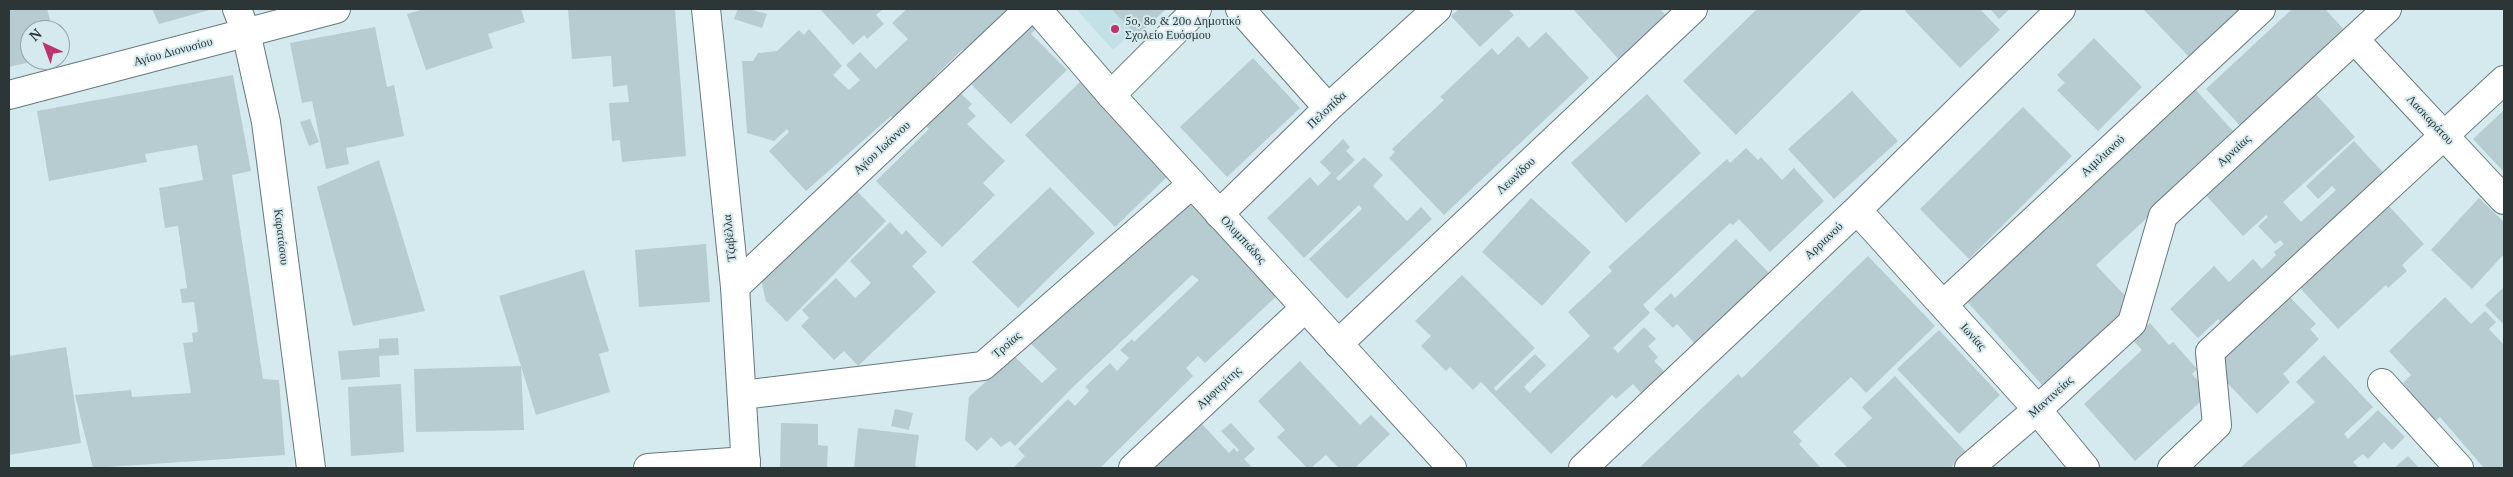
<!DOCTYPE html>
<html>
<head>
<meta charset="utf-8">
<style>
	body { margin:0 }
	#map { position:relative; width:2513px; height:477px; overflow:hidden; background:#d5eaee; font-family:"PT Serif",serif }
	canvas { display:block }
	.frame { position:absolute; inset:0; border:10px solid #2d3637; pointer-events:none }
	.north { position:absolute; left:20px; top:20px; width:50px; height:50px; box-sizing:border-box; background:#d5eaee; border:1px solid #92a2a5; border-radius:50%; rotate:317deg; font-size:14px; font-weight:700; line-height:20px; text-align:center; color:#2d3637 }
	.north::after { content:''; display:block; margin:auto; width:18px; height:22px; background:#bd336c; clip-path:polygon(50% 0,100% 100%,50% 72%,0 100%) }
</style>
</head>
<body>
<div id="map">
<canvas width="2513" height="477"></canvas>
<div class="frame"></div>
<div class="north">N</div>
</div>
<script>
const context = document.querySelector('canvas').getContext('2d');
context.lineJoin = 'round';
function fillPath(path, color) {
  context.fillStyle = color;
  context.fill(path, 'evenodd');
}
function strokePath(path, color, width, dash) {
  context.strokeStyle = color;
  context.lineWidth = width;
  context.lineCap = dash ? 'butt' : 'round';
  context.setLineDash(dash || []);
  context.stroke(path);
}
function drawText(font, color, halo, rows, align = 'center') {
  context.font = font + ' "PT Serif",serif';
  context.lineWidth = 4;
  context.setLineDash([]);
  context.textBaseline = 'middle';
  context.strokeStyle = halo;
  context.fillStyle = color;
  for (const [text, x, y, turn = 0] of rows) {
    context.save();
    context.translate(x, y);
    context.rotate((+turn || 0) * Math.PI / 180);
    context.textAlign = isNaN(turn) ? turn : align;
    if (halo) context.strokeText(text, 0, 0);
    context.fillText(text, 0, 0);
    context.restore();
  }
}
fillPath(new Path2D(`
	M1076,9H1158L1113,50Z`), '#c2e1e7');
fillPath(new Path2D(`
	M9,9H47L53,30H30V60L35,61L9,67Z
	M152,9H213L159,24Z
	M424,9H521L525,22L488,34L493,48L426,70L407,14Z
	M568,9H675L686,156L622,162L620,140L612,141L609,103L629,102L627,85L613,87L611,56L572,59Z
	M738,9H749L767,14L762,28L734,19Z
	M820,9H883L876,15L884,24L867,39L864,35L853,45Z
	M907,9H1012L965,52L963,49L934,77L937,80L895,119L891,116L806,191L769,151L789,132L787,129L774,141L747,133L742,61H753L758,53L777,51L799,30L804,35L809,29L842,66L833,75L849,90L860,80L846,65L860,52L876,69L908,39L892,23Z
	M1111,9H1166L1138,36Z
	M1459,9H1508L1514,15L1480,47L1451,16Z
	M1573,9H1660L1669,19L1621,62Z
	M1757,9H1863L1736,135L1683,81Z
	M1908,9H1980L2000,30L1960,68L1905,11Z
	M1990,9H2010L1999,19Z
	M2143,9H2256L2196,64Z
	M2292,9H2325L2347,33L2243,129L2206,89Z
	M1026,17L1037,28L1031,34L1067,70L1011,124L963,76Z
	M375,27L387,87L394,85L404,136L346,148L349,164L326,169L312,101L302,103L290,43Z
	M1546,32L1589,78L1444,215L1389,158L1395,152L1392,149L1444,100L1440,97L1492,48L1498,55L1518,36L1529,48Z
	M2094,38L2142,87L2098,131L2057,90L2065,83L2057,75Z
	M1253,58L1300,108L1227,177L1180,127Z
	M233,75L251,171L232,175L263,379L279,380L285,455L93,468L75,395L131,390L132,397L191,393L183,343L193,342L192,333L198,332L194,302L182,303L180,289L187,288L178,226L165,228L159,188L203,180L197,145L145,154L147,162L49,181L37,111Z
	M1080,82L1170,174L1115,227L1025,135Z
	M954,87L972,104L968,108L976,116L967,124L1005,161L983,183L995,195L942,247L876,181L929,129L916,117Z
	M2194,88L2233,131L2193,168L2200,176L2151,221L2148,217L2096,265L2132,303L2043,386L1963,297Z
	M2312,90L2355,137L2283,202L2301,222L2336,190L2332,186L2318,199L2306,186L2354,141L2388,178L2223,325L2218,319L2198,338L2170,309L2214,266L2229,282L2253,259L2262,269L2276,255L2274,252L2284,244L2280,240L2275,244L2258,226L2268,217L2266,215L2243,236L2202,191Z
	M1852,91L1898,141L1834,199L1788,149Z
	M1647,94L1701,153L1626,223L1571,163Z
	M2023,107L2072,156L1969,259L1920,209Z
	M2504,110V172L2473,139Z
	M310,119L319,142L309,146L300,122Z
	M1343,139L1350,147L1346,151L1355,160L1336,178L1339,181L1364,157L1383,175L1373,186L1407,221L1421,207L1432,219L1347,299L1309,259L1362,209L1359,205L1304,258L1267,218L1310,177L1318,186L1331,173L1320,162Z
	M1746,148L1758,160L1761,157L1782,180L1794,168L1824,201L1770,252L1739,219L1733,225L1730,223L1643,305L1650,313L1613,348L1618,353L1644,327L1656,339L1648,346L1658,357L1654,361L1667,374L1644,396L1633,384L1616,399L1612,395L1551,454L1481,382L1473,390L1450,367L1446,371L1421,346L1431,336L1415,321L1462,275L1535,348L1494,388L1496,391L1535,354L1546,365L1524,387L1530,393L1590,336L1568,312L1612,271L1608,267L1727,159L1730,163Z
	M379,160L425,311L353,326L317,187Z
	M851,185L886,221L787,322L766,301L760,276Z
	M1050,187L1095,233L1018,308L972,262Z
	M1188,197L1281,292L1205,363L1198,356L1186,368L1193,376L1100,468H1013L1025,456L1018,449L1068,399L1075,406L1089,391L1085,387L1110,363L1117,371L1129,358L1120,350L1132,339L1134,342L1199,280L1192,275L1074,386L1015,446L1010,441L1001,447L991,437L977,451L965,440L969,397L1014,356L1042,383L1057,369L1029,342Z
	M1531,198L1591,252L1542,306L1482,252Z
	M2479,198L2504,222V254L2472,289L2431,250Z
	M2389,206L2424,244L2402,265L2407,271L2388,288L2386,285L2338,329L2300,288Z
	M890,222L902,235L906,230L927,252L912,266L936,292L858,366L844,351L834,360L801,326L809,318L802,310L836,278L855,298L871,283L850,261Z
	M1736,239L1771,275L1697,346L1677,324L1673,328L1654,309L1671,293L1675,298Z
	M706,244L710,302L639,307L635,250Z
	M1868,256L1935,326L1866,393L1851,377L1793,432L1802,441L1799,444L1821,468H1639L1738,374L1742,378Z
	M584,270L609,351L599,354L610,392L536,415L521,366L524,430L416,432L414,369L521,366L499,296Z
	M2504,287V325L2485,305Z
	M2288,295L2316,324L2310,329L2319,339L2283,374L2290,382L2257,414L2212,367Z
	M2445,297L2471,324L2485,311L2496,322L2489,329L2504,345V468H2484L2440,417L2429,427L2399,396L2407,388L2403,383L2411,375L2389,351Z
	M2150,323L2169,345L2173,342L2197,369L2192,374L2210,393L2135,461L2084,404L2142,350L2132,339Z
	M1939,330L2000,395L1959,434L1897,369Z
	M398,338L399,355L379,356L380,377L341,380L338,351L379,348V339Z
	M66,347L81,443L9,455V356Z
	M2324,355L2373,407L2344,434L2348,439L2378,410L2405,437L2392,450L2384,442L2368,459L2363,454L2353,462L2359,468H2240L2315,402L2296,382Z
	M1300,361L1360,425L1371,415L1390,434L1355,468H1339L1326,455L1311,468H1307L1277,437L1285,430L1258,401Z
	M1895,376L1967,453L1950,468H1848L1834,454L1872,418L1862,407Z
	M401,384L404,452L351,456L348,387Z
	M895,409L913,413L909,430L891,426Z
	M781,423L818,424V445L828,446L827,468H780Z
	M1201,423L1229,453L1234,448L1237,452L1239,450L1221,431L1231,423L1255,449L1244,459L1251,466L1248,468H1154Z
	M858,428L919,435L915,466L922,468H854Z
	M2408,456L2419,468H2394Z`), '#b7ccd0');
const street = new Path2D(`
	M237,9L246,32L266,122L311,468
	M1240,9L1328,108
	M2355,40L2504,200
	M1111,95L1197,9
	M1857,210L2029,400L2085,468
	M1219,214L1328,108L1437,9
	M735,287L1029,9
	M1944,304L2261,9
	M1338,344L1693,9
	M2382,383L2459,468
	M742,395L983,366L1192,184
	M648,468L746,461
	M1133,468L1305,308
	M1583,468L1857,210L2061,9
	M1969,468L2038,409L2132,323L2163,216L2387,9
	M2172,468L2217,425L2210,352L2504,80`);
const secondary = new Path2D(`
	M706,9L735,287L746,468
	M1037,9L1111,95L1452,468
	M9,95L336,9`);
strokePath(street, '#66797d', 30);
strokePath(secondary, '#66797d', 30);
strokePath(street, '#fff', 28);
strokePath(secondary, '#fff', 28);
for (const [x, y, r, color] of [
	[1115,29,5,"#bd336c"]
]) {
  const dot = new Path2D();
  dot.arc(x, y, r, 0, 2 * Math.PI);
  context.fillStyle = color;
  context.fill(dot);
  strokePath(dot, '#d5eaee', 2);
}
drawText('12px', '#2d3637', '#d5eaee', [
	["5ο, 8ο & 20ο Δημοτικό",1125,22],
	["Σχολείο Ευόσμου",1125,36]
], 'left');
drawText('12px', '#2d3637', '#d5eaee', [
	["Αγίου Διονυσίου",173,52,-15],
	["Πελοπίδα",1327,110,-43],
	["Λασκαράτου",2430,120,47],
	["Αγίου Ιωάννου",882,148,-43],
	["Αρναίας",2234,151,-43],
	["Αιμιλιανού",2103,156,-43],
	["Λεωνίδου",1516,176,-43],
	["Καρατάσου",281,237,83],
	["Τζαβέλλα",730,238,-96],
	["Ολυμπιάδος",1243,240,47],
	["Αρριανού",1824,241,-43],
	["Ιωνίας",1973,337,48],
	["Τροίας",1007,345,-41],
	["Αμφιτρίτης",1219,388,-43],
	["Μαντινείας",2051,397,-42]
]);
</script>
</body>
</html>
